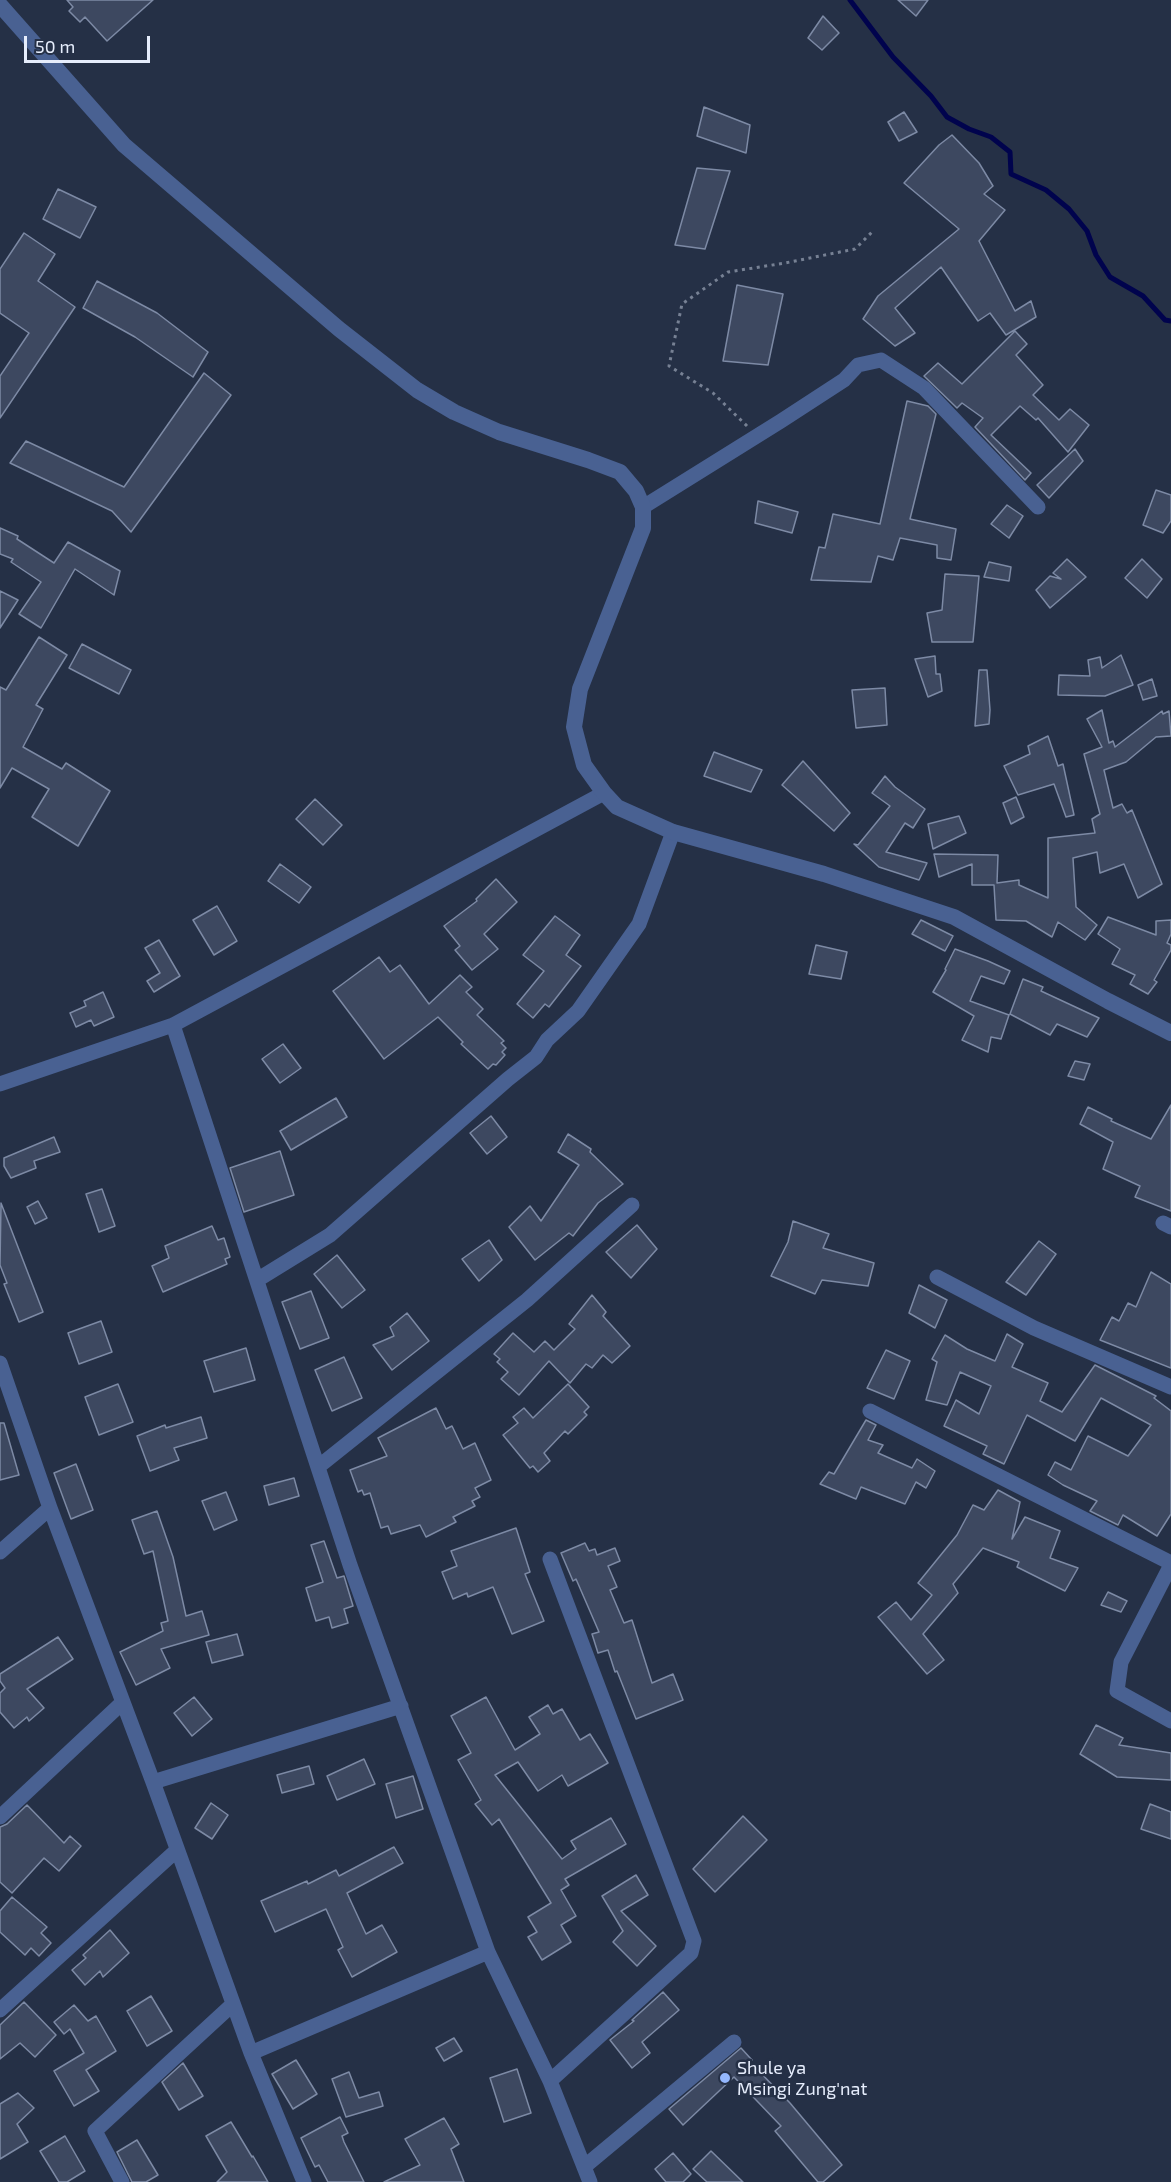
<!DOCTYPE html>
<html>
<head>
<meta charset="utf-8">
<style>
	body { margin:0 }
	#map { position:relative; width:1171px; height:2182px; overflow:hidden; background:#253046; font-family:"Exo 2",sans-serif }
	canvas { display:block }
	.scale { position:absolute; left:24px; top:36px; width:126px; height:27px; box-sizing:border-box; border:3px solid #e6edfc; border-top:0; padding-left:8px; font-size:18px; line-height:21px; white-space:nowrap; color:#e6edfc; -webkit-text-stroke:4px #253046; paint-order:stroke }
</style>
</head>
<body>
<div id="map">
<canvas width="1171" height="2182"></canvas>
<div class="scale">50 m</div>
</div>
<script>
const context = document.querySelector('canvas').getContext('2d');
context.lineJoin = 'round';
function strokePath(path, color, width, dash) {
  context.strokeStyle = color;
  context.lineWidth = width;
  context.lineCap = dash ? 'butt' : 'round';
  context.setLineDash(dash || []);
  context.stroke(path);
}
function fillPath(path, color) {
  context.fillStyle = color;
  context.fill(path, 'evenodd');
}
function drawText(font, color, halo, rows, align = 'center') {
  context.font = font + ' "Exo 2",sans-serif';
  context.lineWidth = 5;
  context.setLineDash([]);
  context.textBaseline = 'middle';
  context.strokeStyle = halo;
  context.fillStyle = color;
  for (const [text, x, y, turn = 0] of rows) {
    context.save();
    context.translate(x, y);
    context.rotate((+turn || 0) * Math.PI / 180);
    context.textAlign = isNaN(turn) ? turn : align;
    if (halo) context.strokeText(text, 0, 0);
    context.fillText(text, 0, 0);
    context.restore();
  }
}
strokePath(new Path2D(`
	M850,0L893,57L931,96L947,117L969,129L991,137L1010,152L1011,174L1046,190L1069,209L1087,231L1096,255L1110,277L1143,296L1165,320L1171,321`), '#00034d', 5);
const building = new Path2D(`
	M67,0H153L107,41L85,17L80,22L69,11L73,7Z
	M898,0H928L916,16Z
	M823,16L839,33L822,50L808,38Z
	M704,107L750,125L746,153L697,136Z
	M904,112L917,132L899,141L888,122Z
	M952,135L979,163L993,186L984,194L1005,210L979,241L1015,311L1031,301L1036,317L1006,335L990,313L978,321L941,267L895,308L915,333L895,346L863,319L878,296L959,229L904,183L939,145Z
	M697,168L730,171L705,249L675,245Z
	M58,189L96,207L80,238L43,219Z
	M24,233L55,254L38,281L75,307L0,418V376L29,333L0,313V269Z
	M97,281L157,313L208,352L193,377L135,337L83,308Z
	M737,285L783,294L768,365L723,361Z
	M1015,331L1027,344L1016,355L1043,385L1033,395L1059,420L1070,409L1089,425L1068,452L1038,418L1036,420L1020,406L991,435L1031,473L1025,480L975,427L983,418L962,403L957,408L924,376L938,363L962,384Z
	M204,373L231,395L131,532L112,511L10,463L26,441L124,487Z
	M907,401L928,406L936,414L910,519L956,529L951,560L937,558V545L900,538L893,560L878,556L871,582L811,580L819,547L825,548L833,514L880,524Z
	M1075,449L1083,461L1049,498L1037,485Z
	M1156,490L1171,495V521L1163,533L1143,525Z
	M758,501L798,512L792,533L755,523Z
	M1007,505L1023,516L1009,538L991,524Z
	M0,528L18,536L17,539L54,563L68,542L120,571L114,595L75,569L41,628L19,614L41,582L11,562L13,559L0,554Z
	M1067,559L1086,577L1050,608L1036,590L1050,576L1061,579L1053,573Z
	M1142,559L1162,579L1147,598L1125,578Z
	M989,562L1011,567L1009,581L984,577Z
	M945,574L979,576L973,642H932L927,613L942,610Z
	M0,591L18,600L0,628Z
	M39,637L67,655L36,705L43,709L23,747L62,769L66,763L110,791L78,846L32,817L49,789L12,768L0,788V687L6,690Z
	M82,644L131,670L119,694L69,668Z
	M1121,655L1133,685L1105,696L1058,695L1059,675L1090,676L1088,660L1100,657L1102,668Z
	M935,656L936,674H940L942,691L928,697L915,659Z
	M979,670H987L990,710L989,724L975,726Z
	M1152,679L1157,696L1143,700L1138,685Z
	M885,688L887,725L856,728L852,690Z
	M1102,710L1109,743L1113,741L1115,747L1162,711L1163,714L1169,711L1171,736L1156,737L1126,762L1104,770L1113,808L1122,804L1127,813L1132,810L1162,884L1138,898L1124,864L1100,873L1097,852L1073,858L1076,907L1097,925L1085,940L1058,922L1052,937L1026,921L996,920L994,885H972V864L939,877L934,854L998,855L997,883L1019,880V885L1048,898V838L1095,833L1092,819L1100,814L1084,754L1102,747L1087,719Z
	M1048,736L1058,766L1063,764L1074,815L1066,817L1054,784L1018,795L1004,766L1030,754L1028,746Z
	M714,752L762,770L751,792L704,776Z
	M803,761L850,813L834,831L782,785Z
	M885,776L895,787L925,809L913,828L905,823L886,852L927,863L919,880L879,867L854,844L858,845L890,806L872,793Z
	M1016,797L1024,817L1011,824L1003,803Z
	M315,799L342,825L323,845L296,819Z
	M959,816L966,833L933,849L928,824Z
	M280,864L311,887L299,903L268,881Z
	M496,879L517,902L484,934L498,949L472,970L455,950L460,946L444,926L477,901L476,899Z
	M217,906L237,941L214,955L193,920Z
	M555,916L580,935L566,955L581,966L549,1007L545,1004L533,1018L517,1004L544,971L523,955Z
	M1108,917L1156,935V921L1171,920V934L1167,943L1171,945V950L1154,980L1157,982L1148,994L1130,984L1135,975L1112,964L1120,949L1098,934Z
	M921,920L953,936L945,951L912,934Z
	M159,940L180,976L154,992L147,981L160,973L145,948Z
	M816,945L847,952L841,979L809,974Z
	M955,949L988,961L1010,971L1004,984L981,976L970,1001L1009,1015L1001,1039L991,1037L988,1052L962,1040L974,1016L933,992L946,970L945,969Z
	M379,957L390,972L400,965L429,1004L460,975L472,987L466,992L483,1009L477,1015L504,1041L501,1043L506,1048L502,1052L505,1055L496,1065L493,1064L488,1069L461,1044L463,1042L438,1017L384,1059L333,991Z
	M1023,979L1043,987L1041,991L1099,1018L1087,1037L1057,1024L1050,1035L1010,1014Z
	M103,992L114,1017L94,1026L91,1020L76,1027L70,1013L86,1006L84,1001Z
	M283,1044L301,1068L280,1083L262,1059Z
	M1075,1061L1090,1064L1084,1080L1068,1076Z
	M336,1098L347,1117L291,1150L280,1131Z
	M1171,1105V1211L1135,1197L1140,1186L1103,1169L1113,1142L1080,1124L1088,1107L1112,1119L1111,1121L1151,1139Z
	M491,1116L507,1137L487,1154L470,1133Z
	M568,1134L591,1149L590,1152L623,1184L598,1203L573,1236L569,1233L535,1260L509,1227L530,1206L541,1221L579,1165L558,1152Z
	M54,1137L60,1152L34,1161L36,1168L11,1178L4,1166V1158Z
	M280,1151L294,1195L244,1212L230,1168Z
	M102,1189L115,1226L99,1232L86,1194Z
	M38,1201L47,1218L35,1224L27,1207Z
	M1,1203L43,1312L19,1322L4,1284L7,1283L0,1265Z
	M793,1221L829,1234L823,1248L874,1263L868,1286L822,1280L815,1294L771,1276L788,1242Z
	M637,1225L657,1249L631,1278L606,1252Z
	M212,1226L218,1240L224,1238L230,1257L225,1259L227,1264L163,1292L152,1266L169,1258L165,1246Z
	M489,1240L502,1260L479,1281L462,1259Z
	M1039,1241L1056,1254L1026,1295L1006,1282Z
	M337,1255L365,1290L342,1308L314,1274Z
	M1151,1272L1171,1284V1368L1100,1340L1112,1317L1119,1321L1128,1303L1136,1307Z
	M919,1285L947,1300L935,1328L909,1313Z
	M311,1291L329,1338L300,1349L282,1302Z
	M592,1295L606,1312L603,1316L630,1346L612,1363L603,1355L592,1368L586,1364L570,1383L549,1361L519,1395L501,1379L508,1372L497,1362L500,1359L494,1354L513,1333L534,1352L545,1341L554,1350L575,1329L569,1324Z
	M407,1313L429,1341L392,1370L373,1345L394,1336L390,1327Z
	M101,1321L112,1352L79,1364L68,1333Z
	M1007,1334L1023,1344L1012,1367L1048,1383L1040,1401L1062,1412L1095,1365L1156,1396L1154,1398L1171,1411V1514L1157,1536L1123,1515L1118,1525L1090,1511L1097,1501L1063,1485L1048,1475L1055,1462L1071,1470L1088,1436L1128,1456L1151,1425L1101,1398L1075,1441L1027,1415L1004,1464L983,1454L987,1446L944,1426L956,1400L979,1414L991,1386L960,1372L947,1405L926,1400L937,1362L932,1359L945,1335L967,1349L995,1361Z
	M246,1348L255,1380L214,1392L204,1361Z
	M886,1350L910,1361L894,1399L867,1388Z
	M344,1357L362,1398L332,1411L315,1370Z
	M118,1384L133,1422L99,1435L85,1397Z
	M568,1384L589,1407L584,1412L587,1415L568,1434L565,1431L544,1453L550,1461L538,1472L533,1466L530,1468L503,1435L518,1423L513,1417L524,1408L533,1418Z
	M436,1408L446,1429L452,1426L463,1449L475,1443L491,1480L475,1488L480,1497L472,1501L475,1506L453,1517L456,1522L426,1537L420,1525L391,1534L388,1526L381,1528L370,1493L364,1495L362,1490L358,1492L350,1470L387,1456L378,1438Z
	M201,1417L207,1438L174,1448L179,1460L150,1471L137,1436L165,1425L166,1428Z
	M866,1420L876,1425L868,1440L883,1445L878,1453L912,1468L917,1459L935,1471L926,1488L916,1482L905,1504L861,1487L856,1499L820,1484L829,1472L834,1474Z
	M0,1423H4L19,1475L0,1480Z
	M76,1464L93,1510L71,1519L54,1473Z
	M294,1478L299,1496L269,1505L264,1486Z
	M998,1490L1020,1502L1012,1539L1025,1517L1060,1531L1050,1558L1078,1568L1065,1591L1017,1567L1019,1562L983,1548L953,1584L958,1593L923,1634L944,1660L927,1674L878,1617L896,1602L911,1620L932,1595L918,1583L957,1535L973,1505L984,1510Z
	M226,1492L237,1520L214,1530L202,1501Z
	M157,1511L173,1557L186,1616L202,1611L209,1635L161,1649L170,1668L136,1685L120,1652L163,1631L161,1623L168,1621L153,1551L144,1554L132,1520Z
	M516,1528L530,1572L525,1574L544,1621L512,1634L493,1587L468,1597L467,1593L453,1599L442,1572L457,1566L451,1551Z
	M324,1541L337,1578L344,1576L353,1606L344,1609L348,1623L332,1628L329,1617L316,1621L306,1588L323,1582L311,1545Z
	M585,1543L589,1551L595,1549L597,1555L615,1548L620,1561L608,1566L617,1587L610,1590L624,1623L632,1620L652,1683L673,1674L683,1700L636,1719L617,1671L615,1672L608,1650L598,1653L592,1634L599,1632L576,1579L573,1581L561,1553Z
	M1108,1592L1127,1601L1121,1612L1101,1605Z
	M237,1634L243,1655L212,1663L206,1642Z
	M58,1637L73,1659L27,1689L44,1708L29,1721L27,1717L14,1728L0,1712V1693L5,1688L0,1681V1674Z
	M194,1697L212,1719L192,1736L174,1713Z
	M486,1697L515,1750L540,1734L529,1717L548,1705L553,1714L562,1709L580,1740L590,1734L608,1763L568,1786L562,1775L538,1791L518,1762L495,1775L562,1859L576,1849L571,1841L611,1818L626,1844L565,1879L569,1885L561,1890L576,1916L561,1925L571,1942L542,1960L528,1937L537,1932L528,1917L551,1903L499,1819L492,1825L475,1804L481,1800L458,1760L471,1753L451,1716Z
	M1096,1725L1123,1738L1119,1745L1171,1753V1780L1117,1777L1080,1754Z
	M364,1759L375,1784L337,1800L327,1776Z
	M309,1766L314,1784L282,1793L277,1775Z
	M413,1776L423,1809L396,1818L386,1784Z
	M211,1803L228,1815L212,1839L195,1828Z
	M1150,1804L1171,1812V1839L1141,1829Z
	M27,1805L64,1843L70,1836L81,1846L59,1871L44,1858L12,1893L0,1882V1827L7,1824Z
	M743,1816L767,1840L715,1892L693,1869Z
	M394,1847L403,1863L347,1893L366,1934L382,1925L397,1952L352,1977L338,1950L343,1947L326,1909L275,1932L261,1901L307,1881L308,1884L336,1870L339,1876Z
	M636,1875L648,1895L621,1911L656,1946L637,1966L613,1942L623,1931L602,1896Z
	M12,1897L47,1927L41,1933L51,1943L39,1956L31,1948L25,1955L0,1932V1911Z
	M110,1930L129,1953L103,1977L100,1971L85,1985L72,1970L86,1958L83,1955Z
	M663,1992L679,2010L642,2042L650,2053L632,2068L610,2040L634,2021L632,2020Z
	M151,1996L172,2031L147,2046L127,2011Z
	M24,2002L56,2035L35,2057L20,2043L0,2059V2025Z
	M74,2005L88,2021L96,2016L116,2051L86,2070L99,2091L74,2106L54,2071L84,2053L70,2029L64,2034L54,2022Z
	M454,2038L462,2051L444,2061L436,2048Z
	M741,2048L752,2060L750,2062L790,2103L842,2165L823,2182H818L775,2131L781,2126L734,2077L683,2125L669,2109Z
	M296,2060L317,2094L293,2109L272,2074Z
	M183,2063L203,2096L179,2110L162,2082Z
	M517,2069L531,2113L504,2122L490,2078Z
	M349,2072L359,2098L379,2092L383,2106L346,2117L332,2079Z
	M18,2093L34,2108L17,2124L28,2142L0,2159V2104Z
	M340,2117L348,2133L342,2136L344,2142L364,2182H328L319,2165L315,2167L301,2138Z
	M444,2118L459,2144L451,2149L464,2182H384L420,2165L405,2139Z
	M231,2122L252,2157L253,2156L268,2182H217L227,2172L206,2136Z
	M65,2136L85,2171L67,2182H59L40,2151Z
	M137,2140L158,2175L146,2182H132L117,2152Z
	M711,2151L743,2182H707L693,2169Z
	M673,2153L691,2174L683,2182H666L655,2169Z`);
fillPath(building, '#3d4860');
strokePath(building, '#7d8aa5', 1.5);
strokePath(new Path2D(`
	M747,426L713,393L669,366L682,304L728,272L785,263L855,249L873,231`), '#778194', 3, [3, 4.5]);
strokePath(new Path2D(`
	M643,507L781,421L844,380L858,365L881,360L924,388L1038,507
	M173,1025L350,1565L488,1952L550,2081L590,2182
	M0,1084L173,1025L604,793
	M1163,1223L1171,1227
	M937,1277L1034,1328L1171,1387
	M257,1280L330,1235L508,1079L536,1057L547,1040L578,1011L639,924L673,832
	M0,1363L50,1508L153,1782L251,2053L304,2182
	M870,1411L1171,1563
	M318,1467L527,1300L632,1205
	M0,1552L50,1508
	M550,1559L694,1941L691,1953L550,2081
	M1171,1565L1121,1662L1117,1691L1171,1721
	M153,1782L401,1706
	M0,1817L123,1702
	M0,2010L177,1850
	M251,2053L488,1952
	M584,2167L734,2042
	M122,2182L95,2131L233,2004`), '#496192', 15);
strokePath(new Path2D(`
	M0,5L124,145L339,329L417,390L454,412L499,432L588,460L620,472L636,491L643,507V528L580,689L574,727L584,765L604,793L617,807L673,832L824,874L954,917L1108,1001L1171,1033`), '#496192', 16);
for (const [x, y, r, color] of [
	[725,2078,6,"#94b7fd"]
]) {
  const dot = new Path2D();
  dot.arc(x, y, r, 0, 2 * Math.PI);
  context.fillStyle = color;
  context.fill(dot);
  strokePath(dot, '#253046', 2);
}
drawText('18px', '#e6edfc', '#253046', [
	["Shule ya",737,2068],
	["Msingi Zung'nat",737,2089]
], 'left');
</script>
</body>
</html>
